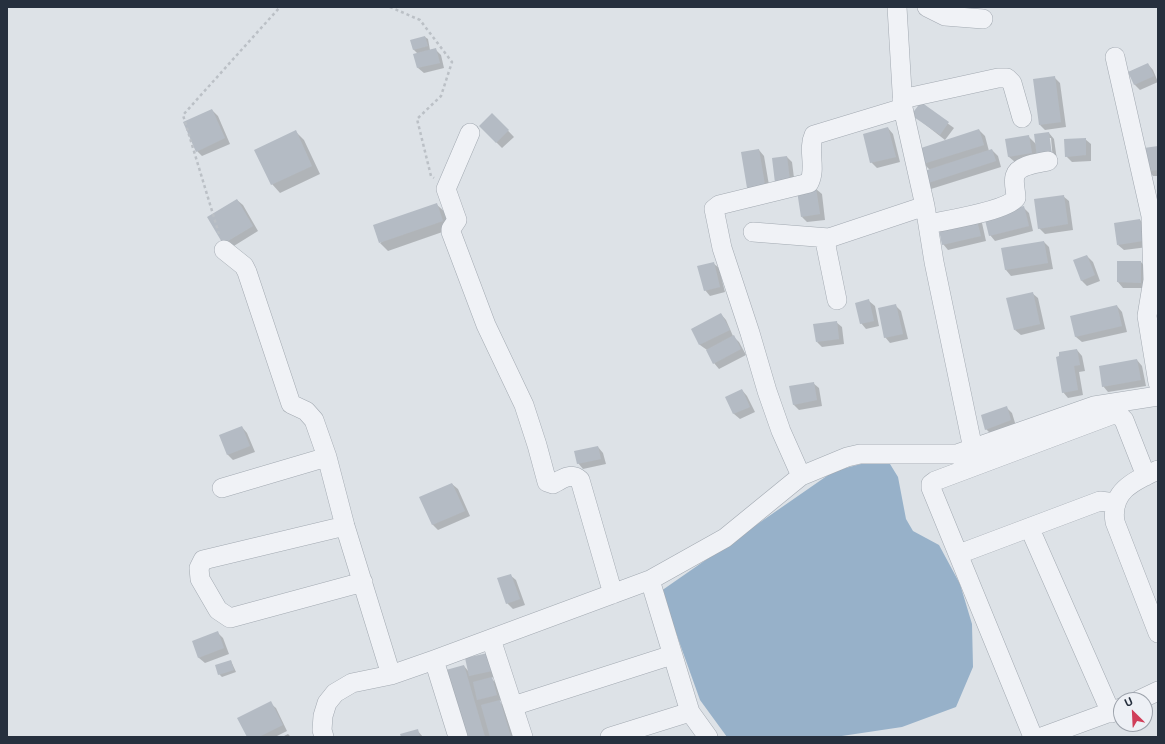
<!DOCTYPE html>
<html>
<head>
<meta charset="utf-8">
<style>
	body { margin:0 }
	#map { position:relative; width:1165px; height:744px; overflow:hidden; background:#dde2e7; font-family:"Public Sans",sans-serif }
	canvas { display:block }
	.frame { position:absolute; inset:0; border:8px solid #26303e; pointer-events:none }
	.north { position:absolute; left:1113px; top:692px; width:40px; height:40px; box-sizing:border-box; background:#edf0f5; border:1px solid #9da3ac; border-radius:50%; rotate:336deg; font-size:11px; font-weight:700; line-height:16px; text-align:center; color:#26303e }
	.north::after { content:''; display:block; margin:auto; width:14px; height:18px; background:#d03e59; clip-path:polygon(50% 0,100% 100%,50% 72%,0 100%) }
</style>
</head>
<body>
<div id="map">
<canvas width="1165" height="744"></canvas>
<div class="frame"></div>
<div class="north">U</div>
</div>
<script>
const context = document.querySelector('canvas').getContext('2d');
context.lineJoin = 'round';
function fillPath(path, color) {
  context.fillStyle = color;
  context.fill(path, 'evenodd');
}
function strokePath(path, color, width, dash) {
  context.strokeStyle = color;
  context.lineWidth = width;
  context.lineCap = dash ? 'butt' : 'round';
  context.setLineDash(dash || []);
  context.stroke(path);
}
fillPath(new Path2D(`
	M861,464H890L898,477L906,519L913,531L939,545L960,584L972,624L973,667L956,707L902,727L835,737H727L700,700L661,591L834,471Z`), '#97b1c9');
fillPath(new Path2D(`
	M425,37L428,39L430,50L435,49L441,55L444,68L424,73L418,68V54L414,50L411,41Z
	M1148,64L1153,70L1158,82L1140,90L1135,85L1129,72Z
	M1055,78L1060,83L1066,127L1045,130L1040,125Z
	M921,104L954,128L945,140L913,115Z
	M212,110L218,116L230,144L202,156L197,151Z
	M492,114L514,137L502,148L480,126Z
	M888,128L893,134L900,162L877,168L871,162Z
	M979,130L985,136L989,151L992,150L998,156L1001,167L931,189L926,183L930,170L924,164Z
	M296,132L304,140L320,174L280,193L272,184Z
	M1049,133L1054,139L1057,160L1015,162L1009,157L1006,140L1029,137L1036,144ZM1049,138H1051L1053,160H1051Z
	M1085,139L1091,144V161L1072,162L1066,156Z
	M1158,147V176H1153L1148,171Z
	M759,150L764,156L770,191L754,193L748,188L742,153Z
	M787,157L792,162L795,186L782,188Z
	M816,189L822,194L825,220L807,222L802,217Z
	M1063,196L1069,201L1073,230L1045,234L1039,228Z
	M237,200L243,205L258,231L229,249L224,243Z
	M436,204L445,212L451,229L388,251L380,243Z
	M1023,207L1029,213L1033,231L995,241L990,235Z
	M976,218L982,223L986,241L948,250L943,244Z
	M1140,220L1145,225L1148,247L1124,250L1118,245Z
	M1044,242L1049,247L1053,269L1011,276L1006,270L1002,249Z
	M1087,256L1093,262L1100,281L1087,286L1082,281L1074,261Z
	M1118,262H1141L1146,268V288H1123L1118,282Z
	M713,263L719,268L725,292L710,296L705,290Z
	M1032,293L1038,298L1045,329L1021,335L1015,330Z
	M869,301L875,306L879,326L866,329L861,323Z
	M896,306L901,311L908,339L890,343L885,337Z
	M1117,306L1122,312L1127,332L1082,342L1076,337L1072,317Z
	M721,314L726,320L733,336L739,342L746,355L719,369L714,363L707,350L700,345L692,329Z
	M836,322L842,327L844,344L822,347L817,342Z
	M1077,350L1082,356L1085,371L1079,372L1083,395L1068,398L1063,392Z
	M1137,360L1142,366L1146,386L1108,392L1103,386Z
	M813,383L819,388L822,406L799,410L793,404Z
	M742,390L747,396L755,412L740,419L734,414L727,397Z
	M1006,407L1012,413L1016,426L992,435L986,429Z
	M242,427L247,433L255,452L233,460L228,455L220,436Z
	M598,447L603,453L606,464L583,469L578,463Z
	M452,484L458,489L470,516L438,530L433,525L421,498Z
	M510,575L516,580L525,605L513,609L507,603Z
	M217,632L223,638L229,654L205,663L199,658L193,642Z
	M488,654L497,676L491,678L497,684L502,700L499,701L508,710L516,737H466L464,666L469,672Z
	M231,661L236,672L222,677L219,674Z
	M270,703L276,708L287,731L275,737H248Z
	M417,730L423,737H402Z
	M288,734L291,737H282Z`), '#0003');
fillPath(new Path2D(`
	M425,36L428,46L413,50L410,40Z
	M436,48L440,63L417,68L413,54Z
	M1148,63L1154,76L1134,85L1128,72Z
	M1055,76L1061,122L1039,125L1033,79Z
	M921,102L949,122L940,135L911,115Z
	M212,109L225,138L196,152L183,122Z
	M492,113L509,130L496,143L479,126Z
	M888,127L896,157L870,163L863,134Z
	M979,129L984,145L923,164L918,149Z
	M296,130L312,166L271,185L254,150Z
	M1049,132L1052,155L1037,157L1034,134Z
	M1029,135L1032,153L1008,157L1005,139Z
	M1086,138V155L1065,157L1064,139Z
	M1158,146V170L1147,171L1144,148Z
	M759,149L765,185L747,188L741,152Z
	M992,149L996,161L925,184L921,172Z
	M787,156L790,181L775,183L772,158Z
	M816,188L820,214L801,217L797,191Z
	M1064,195L1068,224L1038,229L1034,199Z
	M237,199L253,226L223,244L207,217Z
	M437,203L443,221L379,243L373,225Z
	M1024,206L1029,226L989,236L984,216Z
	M976,217L981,236L942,245L938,225Z
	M1140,219L1143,241L1117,245L1114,223Z
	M1044,241L1048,263L1005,270L1001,248Z
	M1087,255L1095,275L1081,281L1073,260Z
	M1117,261H1141V283L1117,282Z
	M714,262L720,287L704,291L697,266Z
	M1033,292L1040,324L1014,330L1006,298Z
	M869,299L874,321L860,324L855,303Z
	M896,304L903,334L884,338L878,308Z
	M1117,305L1122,326L1075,337L1070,316Z
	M721,313L730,330L699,345L691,329Z
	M837,321L839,339L816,342L813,324Z
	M734,335L741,349L713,364L706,350Z
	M1077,349L1080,365L1074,366L1078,390L1062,393L1056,357L1059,356V352Z
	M1137,359L1141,380L1102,387L1099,366Z
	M814,382L817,400L793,405L789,386Z
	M742,389L750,407L733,414L725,397Z
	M1007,406L1011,420L985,430L981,415Z
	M242,426L250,446L227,455L219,435Z
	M598,446L601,459L577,464L574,451Z
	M452,483L465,511L432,525L419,497Z
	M511,574L520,599L506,604L497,578Z
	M218,631L224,648L198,658L192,641Z
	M488,653L492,671L469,676L465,658Z
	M231,660L234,670L218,675L215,665Z
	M464,665L485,737H465L446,670Z
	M492,677L497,695L477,700L473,682Z
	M500,700L511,737H490L481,705Z
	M271,701L283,725L259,737H247L237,718Z
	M418,729L420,737H401L400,734Z`), '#b4bbc4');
const minor = new Path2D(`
	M897,7L903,108L925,206L934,262L973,449
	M927,7L945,16L983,19
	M1115,57L1151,216L1153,280L1147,316L1158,383
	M902,99L998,78H1007L1012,83L1022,118
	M470,133L446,189L457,220L451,229V232L486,325L524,405L537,445L547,482L553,484C562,479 571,472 580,480L613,594
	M929,224C947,220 1006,211 1016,198C1016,191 1013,183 1015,176C1018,165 1039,163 1048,161
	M753,232L829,238L925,206
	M829,238L826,246L837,300
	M224,250L244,266L247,272L291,404L306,411L314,420L327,457L345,526L391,675
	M1158,470C1134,481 1110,491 1115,522L1158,633
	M801,476L781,431L767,391L750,333L722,248L714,209L719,205L809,183C817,168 807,150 814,135L903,108
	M222,488L327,457
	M345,526L203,560L199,568L200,579L218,610L230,618L363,582
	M1030,529L1111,713
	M959,554L1100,501L1115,503
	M650,580L690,712L708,737
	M491,639L523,737
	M434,660L458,737
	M1139,700L1158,691
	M513,706L672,655
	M324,737L322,730L323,716L327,703L335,693L352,683L391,675L434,660L650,580L725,538L801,476L847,457L860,454H957L1094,406L1158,396
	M610,737L690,712
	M1033,737L931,488V484L935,481L1114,414L1119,415L1124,420L1146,476
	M1042,737L1121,708`);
strokePath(minor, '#a2a9b1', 20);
strokePath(new Path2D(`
	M390,7L420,20L452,62L441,96L417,119L431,176L434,178
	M219,234L183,115L280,7`), '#bbc0c6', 2.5, [3, 3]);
strokePath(minor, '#f0f2f6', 19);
</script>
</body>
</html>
